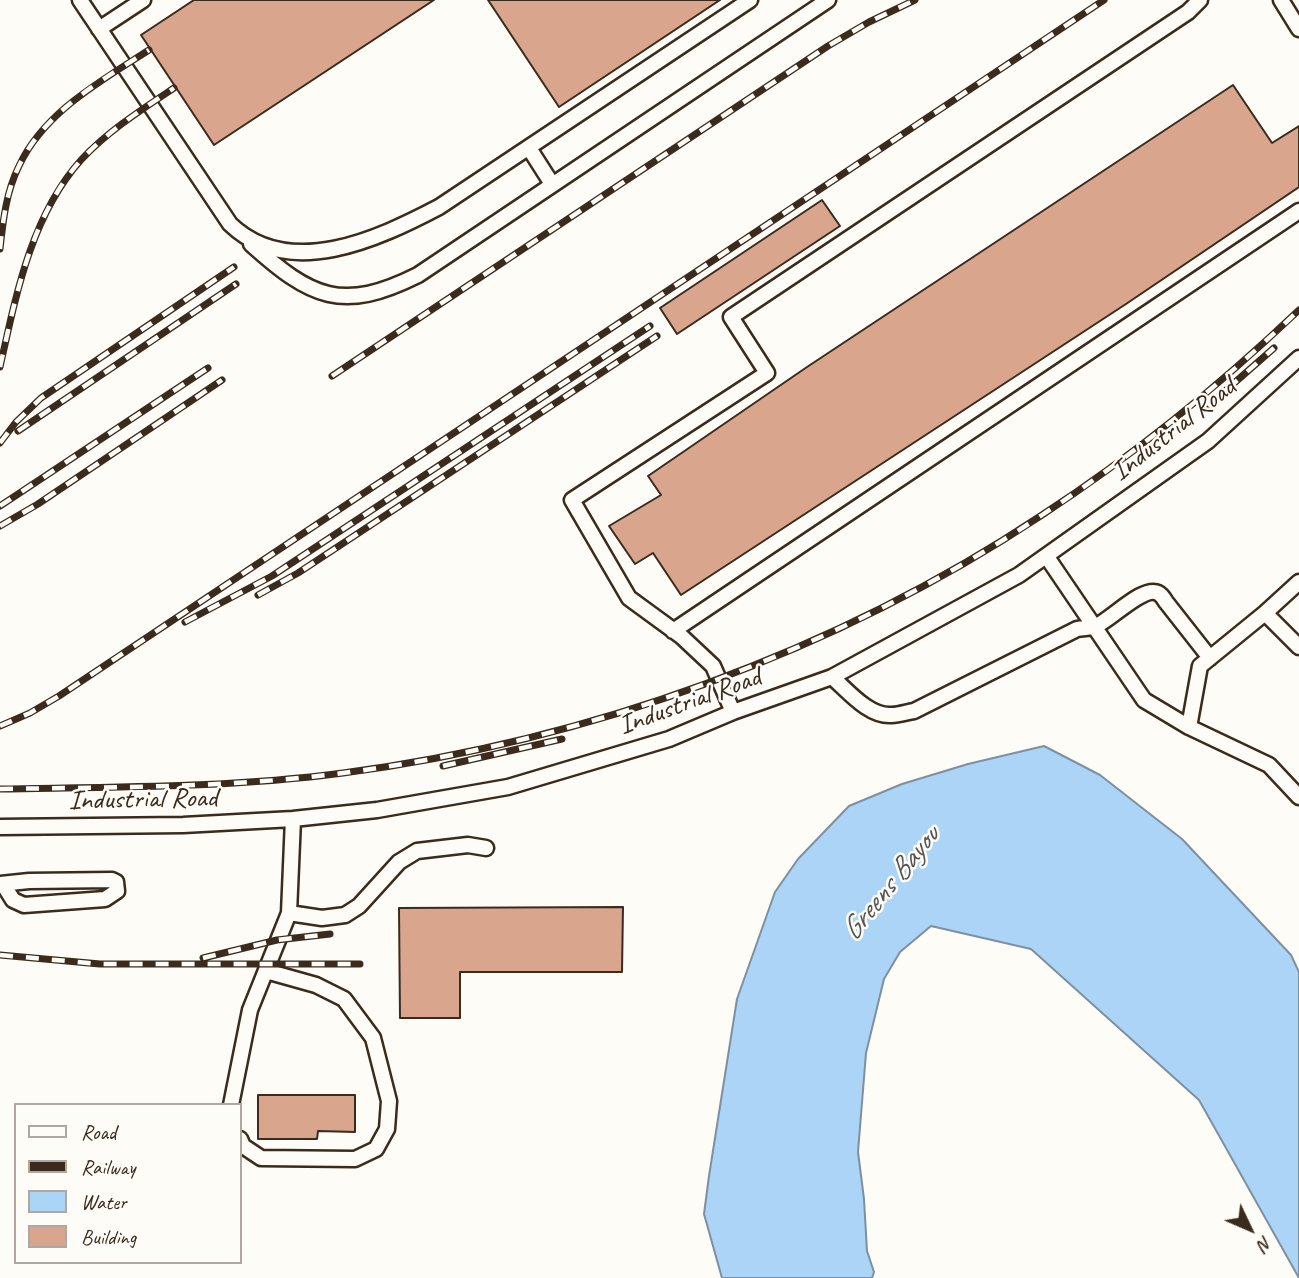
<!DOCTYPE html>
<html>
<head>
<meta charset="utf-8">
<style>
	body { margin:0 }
	#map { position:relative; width:1299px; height:1278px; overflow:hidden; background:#fdfcf7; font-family:Caveat,sans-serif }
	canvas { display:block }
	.legend { position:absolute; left:14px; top:1103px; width:228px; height:161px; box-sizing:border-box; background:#fdfcf7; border:2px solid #afa8a0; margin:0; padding:9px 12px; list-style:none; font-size:21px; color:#3b2a1e }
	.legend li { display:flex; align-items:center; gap:14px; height:35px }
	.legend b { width:35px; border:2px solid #afa8a0 }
	.north { position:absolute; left:1215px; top:1194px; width:70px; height:70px; -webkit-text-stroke:5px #fdfcf7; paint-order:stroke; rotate:134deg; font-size:19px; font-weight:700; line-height:28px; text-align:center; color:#3b2a1e }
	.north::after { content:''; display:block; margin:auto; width:24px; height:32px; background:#3b2a1e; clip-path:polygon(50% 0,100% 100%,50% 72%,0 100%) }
</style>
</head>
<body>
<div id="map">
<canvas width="1299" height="1278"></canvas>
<ul class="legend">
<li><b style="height:9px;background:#fdfcf7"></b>Road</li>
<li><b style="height:9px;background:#3b2a1e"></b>Railway</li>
<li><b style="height:19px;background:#abd4f6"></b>Water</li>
<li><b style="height:19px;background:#d9a58d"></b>Building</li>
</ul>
<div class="north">N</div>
</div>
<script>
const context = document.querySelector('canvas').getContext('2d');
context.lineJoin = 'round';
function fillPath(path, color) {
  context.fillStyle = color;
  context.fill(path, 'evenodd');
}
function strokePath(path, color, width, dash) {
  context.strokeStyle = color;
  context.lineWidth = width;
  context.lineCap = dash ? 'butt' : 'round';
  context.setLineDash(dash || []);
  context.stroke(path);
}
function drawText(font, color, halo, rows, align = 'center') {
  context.font = font + ' Caveat,sans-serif';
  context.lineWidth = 5;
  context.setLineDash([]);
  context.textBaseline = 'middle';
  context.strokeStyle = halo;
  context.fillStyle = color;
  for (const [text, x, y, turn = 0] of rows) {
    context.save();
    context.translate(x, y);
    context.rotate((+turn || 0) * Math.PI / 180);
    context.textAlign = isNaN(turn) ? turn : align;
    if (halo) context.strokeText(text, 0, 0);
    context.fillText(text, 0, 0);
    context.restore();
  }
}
const water = new Path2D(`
	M1044,746L1100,775L1182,839L1291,955L1299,972V1278L1199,1100L1031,949L931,926L900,952L884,979L866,1053L858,1152L864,1199L867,1251L874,1272L872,1278H722L704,1214L709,1176L737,999L775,892L798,859L849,806L902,784L968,764Z`);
fillPath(water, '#abd4f6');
strokePath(water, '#7e90a0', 2);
const building = new Path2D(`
	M194,0H434L214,145L141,35Z
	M488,0H720L559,107Z
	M1233,85L1272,143L1299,126V187L1126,304L681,595L653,553L635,564L609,526L661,495L648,476L807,367Z
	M822,200L840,226L677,334L660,308Z
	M623,907L622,972H460V1018H400L399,908Z
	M258,1095H355V1132L318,1131L317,1139H258Z`);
fillPath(building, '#d9a58d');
strokePath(building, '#3b2a1e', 2);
const minor = new Path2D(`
	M80,0L230,224C289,281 378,239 439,207L750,0
	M1281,0L1299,29
	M99,29L143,0
	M529,148L552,184
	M251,244C311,298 342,313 418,275L828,0
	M1047,557L1144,700L1189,727L1269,765L1299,797
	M1265,613L1299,647
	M673,631L1299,211
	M832,677C848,691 869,717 892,715C899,715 907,712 914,711L1077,629C1082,628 1089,628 1094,627C1110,621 1143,585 1158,593C1162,595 1164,599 1166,602L1210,658
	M733,712L713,666L681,636L629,598L572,500L767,373L731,317L1188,12L1200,0
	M1189,727L1200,666L1265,613L1299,582
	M293,819L289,913L322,918L345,915L359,906L399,862L417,851L468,845L486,848
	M0,827L183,825L293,819L377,810L508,787L669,739L733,712L832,677L1019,575L1208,441L1299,358
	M0,884L29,881L112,880L116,882L117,891L105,899L24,905L13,900L3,884
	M231,1105L250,1010L289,913
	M240,1139L243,1146L261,1158L355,1159L376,1149L387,1129L389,1101L373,1038L344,999L316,985L266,971`);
strokePath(minor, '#3b2a1e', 19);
strokePath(minor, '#fdfcf7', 14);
const rail = new Path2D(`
	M0,249C3,221 6,192 19,166C44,112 101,81 149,50
	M0,367C16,295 31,216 81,160C108,131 141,110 174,88
	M332,376L828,46L869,22L915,0
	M1208,406L1274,348
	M18,431L236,284
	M0,443L16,422L41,398L234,267
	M0,506L208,368
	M0,526L38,504L222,380
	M258,595L298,573L657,336
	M185,622L272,576L650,326
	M0,726L30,713L59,696L1104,0
	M443,766L562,739
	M0,789C114,787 229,788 343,773C587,741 836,652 1042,515C1134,455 1219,386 1299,310
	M0,955L100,964H360
	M203,958L277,940L330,934`);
strokePath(rail, '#3b2a1e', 7);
strokePath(rail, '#fdfcf7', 4.5, [13]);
drawText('28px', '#3b2a1e', '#fdfcf7', [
	["Industrial Road",1174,430,-38],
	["Industrial Road",690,702,-20],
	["Industrial Road",143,800,-1]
]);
drawText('italic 30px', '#575454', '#fdfcf7', [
	["Greens Bayou",891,884,-51]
]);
</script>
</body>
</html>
